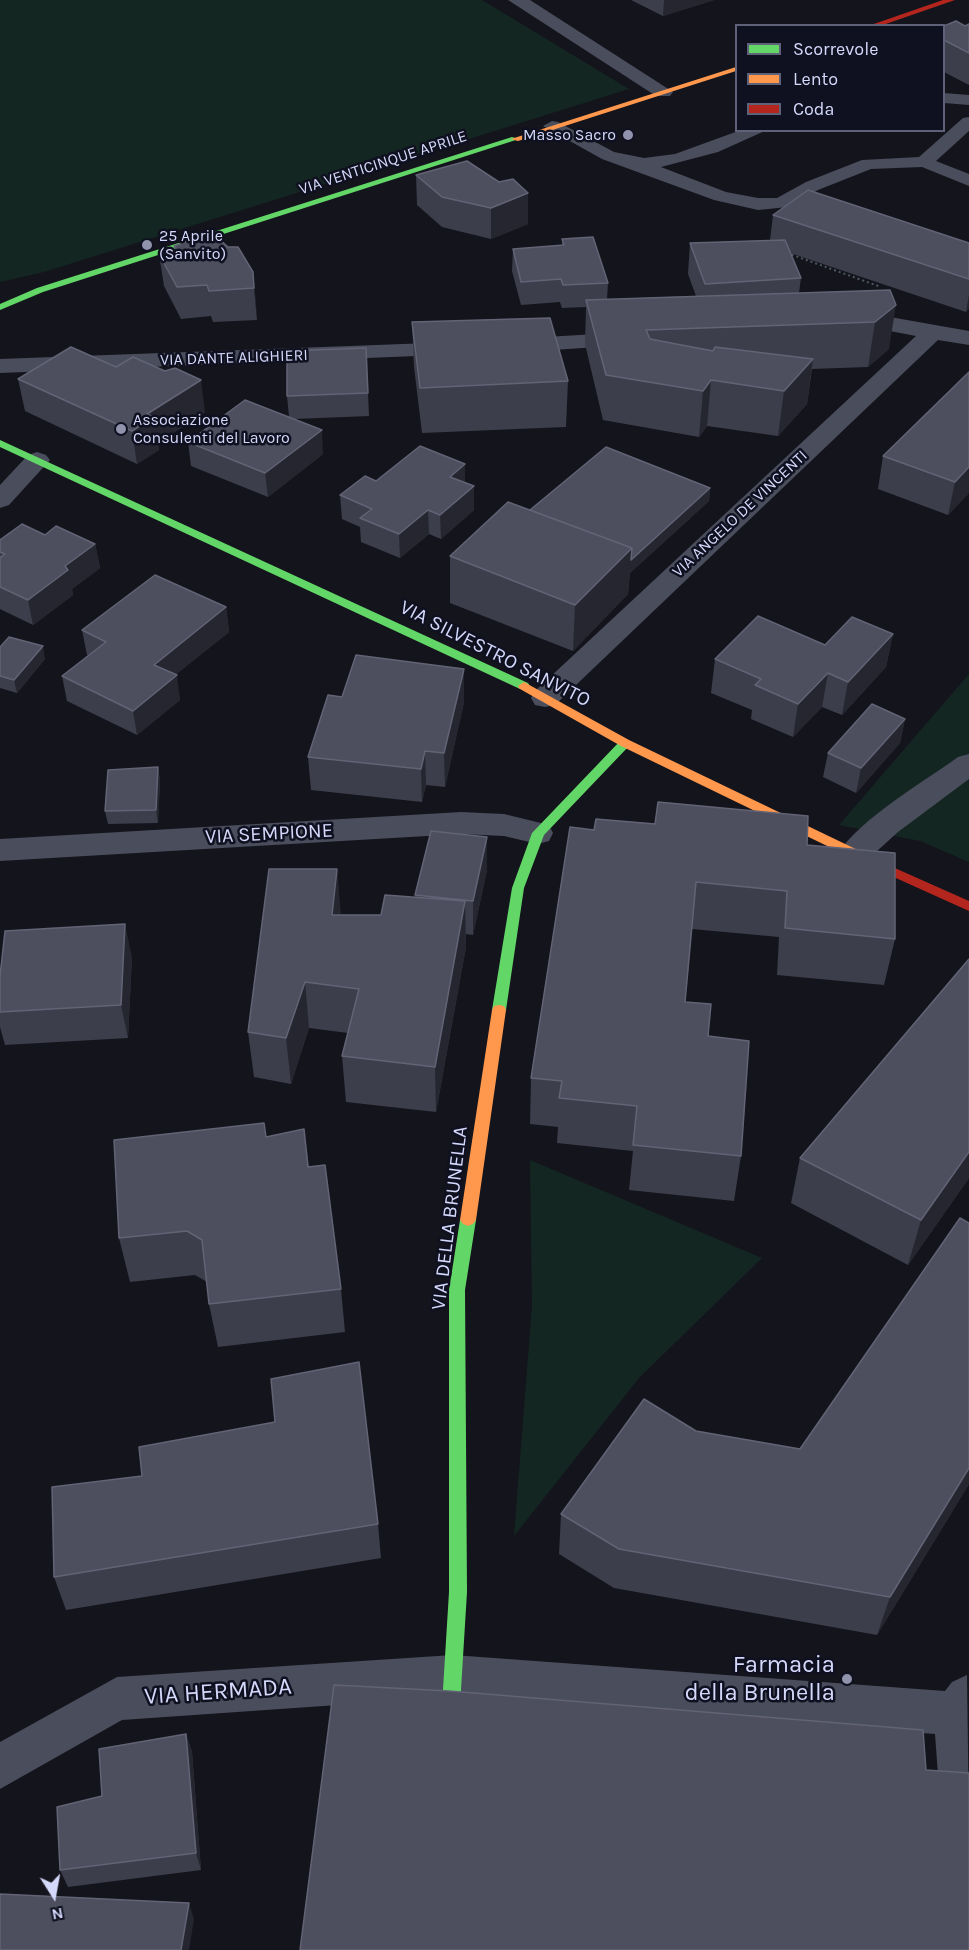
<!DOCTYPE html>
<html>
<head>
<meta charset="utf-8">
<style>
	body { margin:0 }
	#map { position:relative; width:969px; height:1950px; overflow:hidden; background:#14141c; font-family:Karla,sans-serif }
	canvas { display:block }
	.legend { position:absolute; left:735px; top:24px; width:210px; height:108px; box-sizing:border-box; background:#101120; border:2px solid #5e6177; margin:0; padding:8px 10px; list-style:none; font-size:18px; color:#d4d8fa }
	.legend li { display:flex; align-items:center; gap:12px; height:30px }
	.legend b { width:30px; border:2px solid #5e6177 }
	.north { position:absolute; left:24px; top:1866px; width:60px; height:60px; -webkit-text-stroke:4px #101120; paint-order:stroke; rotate:169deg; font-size:16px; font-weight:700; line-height:24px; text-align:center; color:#d4d8fa }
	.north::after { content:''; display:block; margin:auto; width:21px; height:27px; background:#d4d8fa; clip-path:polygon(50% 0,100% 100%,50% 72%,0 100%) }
</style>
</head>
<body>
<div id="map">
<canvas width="969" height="1950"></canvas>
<ul class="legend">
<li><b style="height:8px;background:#63d668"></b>Scorrevole</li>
<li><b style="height:8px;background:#ff974d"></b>Lento</li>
<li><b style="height:8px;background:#b3261e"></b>Coda</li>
</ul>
<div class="north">N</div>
</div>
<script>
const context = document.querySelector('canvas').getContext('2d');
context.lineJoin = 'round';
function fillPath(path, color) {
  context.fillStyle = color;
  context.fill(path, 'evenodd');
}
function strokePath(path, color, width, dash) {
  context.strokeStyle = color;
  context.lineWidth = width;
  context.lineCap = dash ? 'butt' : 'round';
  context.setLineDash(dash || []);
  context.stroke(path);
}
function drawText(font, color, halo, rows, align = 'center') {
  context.font = font + ' Karla,sans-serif';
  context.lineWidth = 5;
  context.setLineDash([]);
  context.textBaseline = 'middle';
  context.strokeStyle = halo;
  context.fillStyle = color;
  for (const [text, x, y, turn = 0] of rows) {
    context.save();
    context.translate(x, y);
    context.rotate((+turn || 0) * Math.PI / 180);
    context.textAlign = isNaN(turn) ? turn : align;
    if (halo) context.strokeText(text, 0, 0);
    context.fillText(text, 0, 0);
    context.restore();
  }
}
fillPath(new Path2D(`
	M0,0H482L629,89L44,272L0,282Z
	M969,674V862L920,841L839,825Z
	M530,1160L762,1258L639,1378L514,1536L532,1306Z`), '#142622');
strokePath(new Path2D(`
	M787,253L881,287`), '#4a595e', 2, [2, 3]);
fillPath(new Path2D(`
	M944,93L969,95V105L944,103Z
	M969,117V131L936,161L969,174V186L922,167L871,169L818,190L788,207L758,210L714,200L602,159L543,126L552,121L558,122L614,152L644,158L675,154L741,130H767L718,152L661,167L726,192L758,198H777L806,182L862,160L919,157L963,118Z`), '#4a4d5c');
fillPath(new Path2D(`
	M508,0H530L673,92L670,96H656Z
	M890,317L969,331V345L938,340L555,705L545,707L535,705L531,698L535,691L916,336L890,331L850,334L842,332L838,327L842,322Z
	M631,332L639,334L643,339L639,344L511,353L503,351L499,346L503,341L511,339Z
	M457,342L465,344L469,349L465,354L0,373V359Z
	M37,452L46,455L50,460L9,505L0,508V485L28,455Z
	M969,754V779L898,832L865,862L854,865L843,862L838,854C858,820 925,781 958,757Z
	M461,812L504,814L549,825L553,833L549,841L538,844L504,836L461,834L0,861V839Z
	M453,1655L945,1691L952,1682L967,1675L969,1822L963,1825L947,1818L940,1802L935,1734L453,1697L122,1720L0,1789V1742L117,1677Z`), '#4a4d5c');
fillPath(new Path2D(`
	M512,137L519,139L43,292L0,310V304L37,288Z
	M0,440L528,683L530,686L528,689H520L0,447Z
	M625,739L631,743L629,746L544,835L524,888L506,1010L504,1014H494L492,1010L512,888L532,833L621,740Z
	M468,1214L473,1216L476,1220L465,1290L467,1592L459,1722L456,1728L450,1731L444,1728L441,1722L449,1592V1290L460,1220L463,1216Z`), '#63d668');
fillPath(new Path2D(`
	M736,67V71L518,141L511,139Z
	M524,682L629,740L866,854L867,857L866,860H856L621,746L520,689L518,686Z
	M499,1005L504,1006L506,1010L476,1220L473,1224L468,1226L463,1224L460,1220L492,1010L494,1006Z`), '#ff974d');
fillPath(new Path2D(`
	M943,0H955L880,26H868Z
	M861,853L969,901V911L856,860L855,857L856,854Z`), '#b3261e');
fillPath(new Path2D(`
	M631,0H714L663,16Z
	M969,24V85L944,72V26H965Z
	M416,175L528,224L491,239L442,227L417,205Z
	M773,215L969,243V308L966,312L790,253L801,278L799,293L890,290L889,349L868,367L812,369L807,404L778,436L707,426L699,437L603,420L585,344L586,307L562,308L560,302L521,305L512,271L513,249L562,246V239L608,283L607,299L696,296L688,274L690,243L770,240Z
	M174,246L253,272L257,320L213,322L211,316L181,319L164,286L159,254L175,250Z
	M412,322L568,381L566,427L422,433L414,367Z
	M969,372V493L948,515L878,489L883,456Z
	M18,379L205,412L158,443L159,450L137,464L25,411Z
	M368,393L369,416L294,419L323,454L268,497L191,466L188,442L289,417L287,396Z
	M376,481L465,483L474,486V510L441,539L429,534L400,558L361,542L360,527L342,519L340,495Z
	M710,488L709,501L630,573L628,594L573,651L450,603V556L530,510Z
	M45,535L95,544L100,568L72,589L73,595L33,625L0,609V540Z
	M226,607L229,632L175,675L180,700L137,735L67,701L62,676L89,655H87L82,630Z
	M893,634L886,667L842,715L822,707L793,737L751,719L752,710L711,693L715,659L825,645Z
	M0,647L45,659L17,693L0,688Z
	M464,669V702L445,787L426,785L422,802L311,790L308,757L342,697Z
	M905,719L900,743L856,793L823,777L828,753Z
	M158,767L160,780L158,823L108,824L105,811Z
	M594,830L807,845L895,939L884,985L777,975L779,937L692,929L685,1002L708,1036L741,1156L734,1201L629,1190L633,1151L557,1143L558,1127L530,1124L531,1078Z
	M487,837V870L473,935L466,934V947L436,1112L346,1102L342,1056L348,1033L309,1028L291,1084L254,1077L248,1032L337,869L340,915H381L415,897V895Z
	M132,957L128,1038L5,1045L0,1027V1012Z
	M304,1129L309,1167L341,1289L345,1332L218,1347L209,1304L207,1282L195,1275L130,1282L119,1238L266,1137Z
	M800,1158L969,1178L908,1265L791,1203Z
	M969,1223V1484L877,1635L614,1588L559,1554L561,1514L696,1431L800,1449Z
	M142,1476L378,1524L381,1558L66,1610L54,1577Z
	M186,1734L192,1752L201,1870L68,1887L60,1870L102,1796Z`), '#3c3e4b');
fillPath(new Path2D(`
	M664,0H714L663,16Z
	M528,193V224L491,239V208Z
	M253,272L256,303L257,320L254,288Z
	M969,294V308L966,312Z
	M896,305L889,349L868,367L875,322Z
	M813,359L807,404L778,436L784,391Z
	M201,380L205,412L158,443L159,450L137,464L132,431L147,414Z
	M711,380L707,426L699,437L703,391Z
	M322,430L323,454L268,497L265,473Z
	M465,464V488L450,477Z
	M969,467V493L948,515L955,482Z
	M474,486V510L441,539L440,515Z
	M710,488L709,501L630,573L628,594L573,651L575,605L632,548Z
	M428,510L429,534L400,558L399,534Z
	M95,544L100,568L72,589L73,595L33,625L28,600L65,566Z
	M226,607L229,632L158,689L154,665Z
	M893,634L886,667L842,715L848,682Z
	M43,646L45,659L17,693L14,680Z
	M464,669V702L445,787L444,753Z
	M828,673L822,707L793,737L798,704Z
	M177,675L180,700L137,735L133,711Z
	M905,719L900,743L856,793L861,768Z
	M425,751L426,785L422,802L421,769Z
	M158,767L160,780L158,823L156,810Z
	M487,837V870L473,935V901Z
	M337,869L341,915H332Z
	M465,901L466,947L436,1112L435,1067Z
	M125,924L132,957L128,1038L121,1005Z
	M305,982L309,1028L291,1084L286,1038Z
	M969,1152V1178L908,1265L921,1220Z
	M969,1468V1484L877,1635L890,1597Z
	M186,1734L192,1752L201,1870L196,1853Z
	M189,1903L194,1919L189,1950H181Z`), '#252630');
const building = new Path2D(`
	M956,21L965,26L969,24V53L944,40V26Z
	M467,161L499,182L513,179L528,193L491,208L442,197L416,175Z
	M808,190L969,243V279L773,215Z
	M212,233L228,247H238L253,272L254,288L209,291L207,285L177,287L159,254L178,250L174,246Z
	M593,237L608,283L563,285L561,279L521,282L513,249L564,245L562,239Z
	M785,240L801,278L705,284L690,243Z
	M890,290L896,305L875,322L646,330L650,339L713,351L715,347L813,359L784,391L711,380L703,391L606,375L586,300Z
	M550,318L568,381L420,388L412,322Z
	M71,347L116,367L133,357L165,371L175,368L201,380L147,414L154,417L132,431L18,379Z
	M366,348L368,393L287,396V351Z
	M969,372V467L955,482L883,456Z
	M245,400L322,430L265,473L188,442Z
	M420,446L465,464L450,477L474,486L440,515L428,510L399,534L360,518L372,509L340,495L365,476L376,481Z
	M606,447L710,488L631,560L632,548L530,510Z
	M508,502L632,548L575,605L450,556Z
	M22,524L45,535L56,526L95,544L65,566L68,570L28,600L0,587V558L5,554L0,552V540Z
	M155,575L226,607L154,665L177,675L133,711L62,676L106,642L82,630Z
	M758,616L825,645L852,617L893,634L848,682L828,673L798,704L755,685L761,679L715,659Z
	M9,637L43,646L14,680L0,676V647Z
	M356,655L464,669L444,753L425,751L421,769L308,757L328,695L342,697Z
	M872,704L905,719L861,768L828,753Z
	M158,767L156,810L105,811L108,770Z
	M658,802L808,816L807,845L895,853V939L785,928L787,891L696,882L685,1002L711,1004L708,1036L749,1041L741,1156L633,1145L637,1106L559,1098L562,1081L531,1078L570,827L594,830L596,819L655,824Z
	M431,831L487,837L473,901L415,895Z
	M269,869H337L332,915H381L385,895L465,901L435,1067L342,1056L359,989L305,982L286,1038L248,1032Z
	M125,924L121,1005L0,1012V976L5,931Z
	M969,959V1152L921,1220L800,1158Z
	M264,1123L266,1137L304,1129L308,1167L325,1165L341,1289L209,1304L202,1240L187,1231L119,1238L114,1140Z
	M960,1218L969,1223V1468L890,1597L619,1549L561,1514L644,1399L696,1431L800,1449Z
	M359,1362L378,1524L54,1577L52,1487L142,1476L139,1447L275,1422L271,1379Z
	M334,1685L449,1691L923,1730L926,1770L969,1773V1950H300Z
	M186,1734L196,1853L60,1870L57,1807L102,1796L99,1749Z
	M0,1894L189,1903L181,1950H0Z`);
fillPath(building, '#4d4e5e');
strokePath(building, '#626476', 1.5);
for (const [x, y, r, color] of [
	[628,135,6,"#9193ac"],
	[147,245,6,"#9193ac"],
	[121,429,6,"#9193ac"],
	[847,1679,6,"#9193ac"]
]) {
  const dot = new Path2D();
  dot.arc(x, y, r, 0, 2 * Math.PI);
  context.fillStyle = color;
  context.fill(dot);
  strokePath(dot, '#101120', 2);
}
drawText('16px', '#d4d8fa', '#101120', [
	["Masso Sacro",616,135,"right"],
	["25 Aprile",159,236],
	["(Sanvito)",159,254],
	["Associazione",133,420],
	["Consulenti del Lavoro",133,438]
], 'left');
drawText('16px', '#d4d8fa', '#101120', [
	["VIA VENTICINQUE APRILE",383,163,-18],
	["VIA DANTE ALIGHIERI",234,358,-2],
	["VIA ANGELO DE VINCENTI",740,514,-43]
]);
drawText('20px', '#d4d8fa', '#101120', [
	["VIA SILVESTRO SANVITO",495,654,27],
	["VIA SEMPIONE",269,834,-3],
	["VIA DELLA BRUNELLA",450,1218,-83]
]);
drawText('24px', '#d4d8fa', '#101120', [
	["Farmacia",835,1665],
	["della Brunella",835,1693]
], 'right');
drawText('24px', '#d4d8fa', '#101120', [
	["VIA HERMADA",218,1692,-4]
]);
</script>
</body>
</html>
